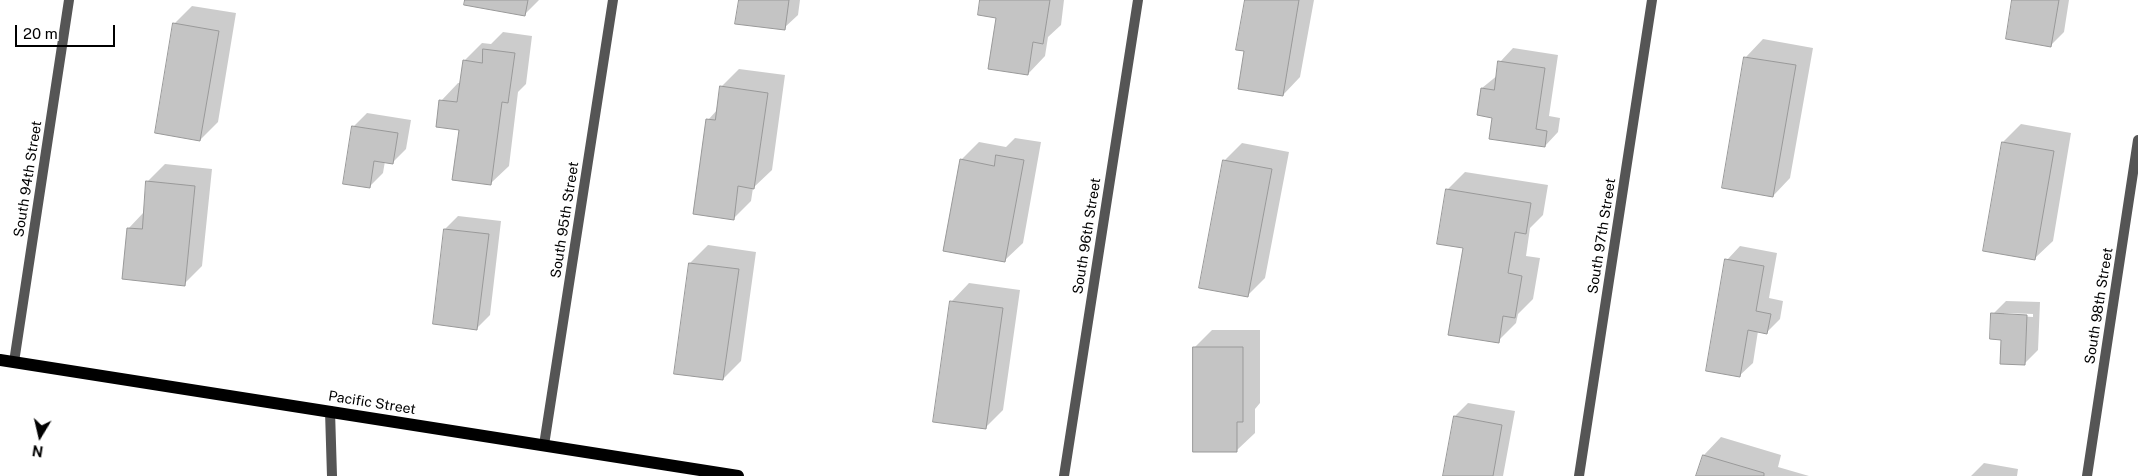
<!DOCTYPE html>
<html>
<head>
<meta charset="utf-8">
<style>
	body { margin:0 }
	#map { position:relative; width:2138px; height:476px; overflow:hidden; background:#fff; font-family:"Public Sans",sans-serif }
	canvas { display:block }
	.north { position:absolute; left:15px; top:411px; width:50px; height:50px; -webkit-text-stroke:4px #fff; paint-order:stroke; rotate:189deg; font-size:14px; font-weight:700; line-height:20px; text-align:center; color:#000 }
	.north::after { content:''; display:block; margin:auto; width:18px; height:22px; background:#000; clip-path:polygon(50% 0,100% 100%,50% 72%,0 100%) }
	.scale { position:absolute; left:15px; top:25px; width:100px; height:22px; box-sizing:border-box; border:2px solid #000; border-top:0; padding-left:6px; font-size:15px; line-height:18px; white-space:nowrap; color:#000; -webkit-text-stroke:4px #fff; paint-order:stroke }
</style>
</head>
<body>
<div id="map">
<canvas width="2138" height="476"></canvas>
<div class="north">N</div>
<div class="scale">20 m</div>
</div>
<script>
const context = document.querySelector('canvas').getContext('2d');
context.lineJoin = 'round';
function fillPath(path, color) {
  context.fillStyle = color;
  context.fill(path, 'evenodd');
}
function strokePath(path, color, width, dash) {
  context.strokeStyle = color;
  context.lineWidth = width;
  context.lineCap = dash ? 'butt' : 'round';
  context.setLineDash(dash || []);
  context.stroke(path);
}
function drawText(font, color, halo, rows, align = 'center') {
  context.font = font + ' "Public Sans",sans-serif';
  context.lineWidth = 4.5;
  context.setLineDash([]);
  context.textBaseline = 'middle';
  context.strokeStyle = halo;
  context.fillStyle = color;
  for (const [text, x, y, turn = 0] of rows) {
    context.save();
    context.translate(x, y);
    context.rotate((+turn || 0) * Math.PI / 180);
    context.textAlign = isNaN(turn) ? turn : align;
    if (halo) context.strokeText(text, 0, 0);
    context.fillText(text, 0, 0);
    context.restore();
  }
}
fillPath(new Path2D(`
	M466,0H539L524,15Z
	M740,0H800L798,15L784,28Z
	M981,0H1064L1061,25L1048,37L1045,56L1028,74L997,17Z
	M1246,0H1314L1300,77L1283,95Z
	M2013,0H2069L2064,32L2051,45Z
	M192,6L236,13L218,122L200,140L174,24Z
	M503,32L532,36L526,84L518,92L509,166L491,183L460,129L441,101L458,83H461L464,61L482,43L491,44Z
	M1763,39L1813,48L1790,178L1773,196L1724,187L1746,57Z
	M1513,48L1558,55L1549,116L1560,118L1558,132L1545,146L1493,117L1482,88L1498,75L1500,62Z
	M739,69L785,75L772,170L753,188L751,201L733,219L708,120L718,109L722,86Z
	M367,113L411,120L406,149L393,162L385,161L383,173L369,187L354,126Z
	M2021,124L2071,133L2053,241L2035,258L2003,142Z
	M1015,138L1041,142L1023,243L1005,260L961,160L979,142L1006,147Z
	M1242,143L1289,152L1265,278L1248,295L1224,161Z
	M165,164L212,169L202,266L184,284L128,229L144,212L147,182Z
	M1465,172L1548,185L1543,215L1530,228L1526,256L1540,258L1533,299L1518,314L1516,323L1498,341L1464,247L1447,190Z
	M458,216L501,221L490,315L477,328L445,229Z
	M708,245L756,252L741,361L723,379L690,263Z
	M1740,246L1777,253L1769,298L1783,301L1780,319L1767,332L1758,331L1753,363L1739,376L1727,260Z
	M969,283L1020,290L1003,410L985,428L952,301Z
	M2006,301L2040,302L2038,350L2024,364L2002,339L1993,314ZM2004,313L2033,314V317L2004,315Z
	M1212,330H1260V403L1255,409V433L1237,450L1194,348Z
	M1468,403L1515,411L1503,476H1444L1455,416Z
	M1721,437L1781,455L1778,467L1809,476H1697L1704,455Z
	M1984,463L2018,469L2017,476H1971Z`), '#0003');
const building = new Path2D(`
	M465,0H528L525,16L464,5Z
	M739,0H789L785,30L735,24Z
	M980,0H1050L1043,44L1033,42L1028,75L988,69L996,18L978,15Z
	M1245,0H1299L1283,96L1238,89L1244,51L1236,50Z
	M2012,0H2059L2051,47L2006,39Z
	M173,23L219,31L200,141L155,133Z
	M483,49L515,53L508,103L502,102L491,185L452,180L459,130L436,127L439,100L457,102L463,60L482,63Z
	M1744,57L1796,65L1773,197L1722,188Z
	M1498,61L1545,68L1536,129L1547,131L1545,147L1489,139L1492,118L1477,115L1481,88L1494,90Z
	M720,86L768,93L754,189L738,186L734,220L693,214L706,119L715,120Z
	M352,126L398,133L393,164L374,161L370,188L343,184Z
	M2002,142L2054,151L2035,260L1983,251Z
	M996,155L1024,160L1005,262L943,251L960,159L994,166Z
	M1223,160L1272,169L1248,297L1199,288Z
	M146,181L195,186L185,286L122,279L127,228L142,229Z
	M1446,189L1531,203L1526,234L1515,232L1508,273L1522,276L1515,318L1503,316L1499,343L1448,335L1463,248L1437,244Z
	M444,229L489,234L477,330L433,324Z
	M1725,259L1764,266L1756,311L1771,314L1767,334L1748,330L1740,377L1706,371Z
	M689,263L739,269L723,380L674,374Z
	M950,301L1003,308L986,429L933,422Z
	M1991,313L2027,315L2025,365L2000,364L2001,340L1990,339Z
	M1193,347H1243V422H1237V452H1193Z
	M1454,416L1502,425L1493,476H1443Z
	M1703,455L1764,473V476H1696Z`);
fillPath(building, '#c4c4c4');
strokePath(building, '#999', 1);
strokePath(new Path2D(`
	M330,411L332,476`), '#555', 10);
strokePath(new Path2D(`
	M14,362L69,0
	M544,445L613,0
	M1064,476L1138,0
	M1579,476L1652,0
	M2087,476L2138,140`), '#555', 10);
strokePath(new Path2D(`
	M0,360L738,476`), '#000', 12);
drawText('14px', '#000', '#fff', [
	["South 94th Street",28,179,-81],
	["South 95th Street",565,220,-81],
	["South 96th Street",1087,236,-81],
	["South 97th Street",1602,236,-81],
	["South 98th Street",2099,306,-81],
	["Pacific Street",372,403,9]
]);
</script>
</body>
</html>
